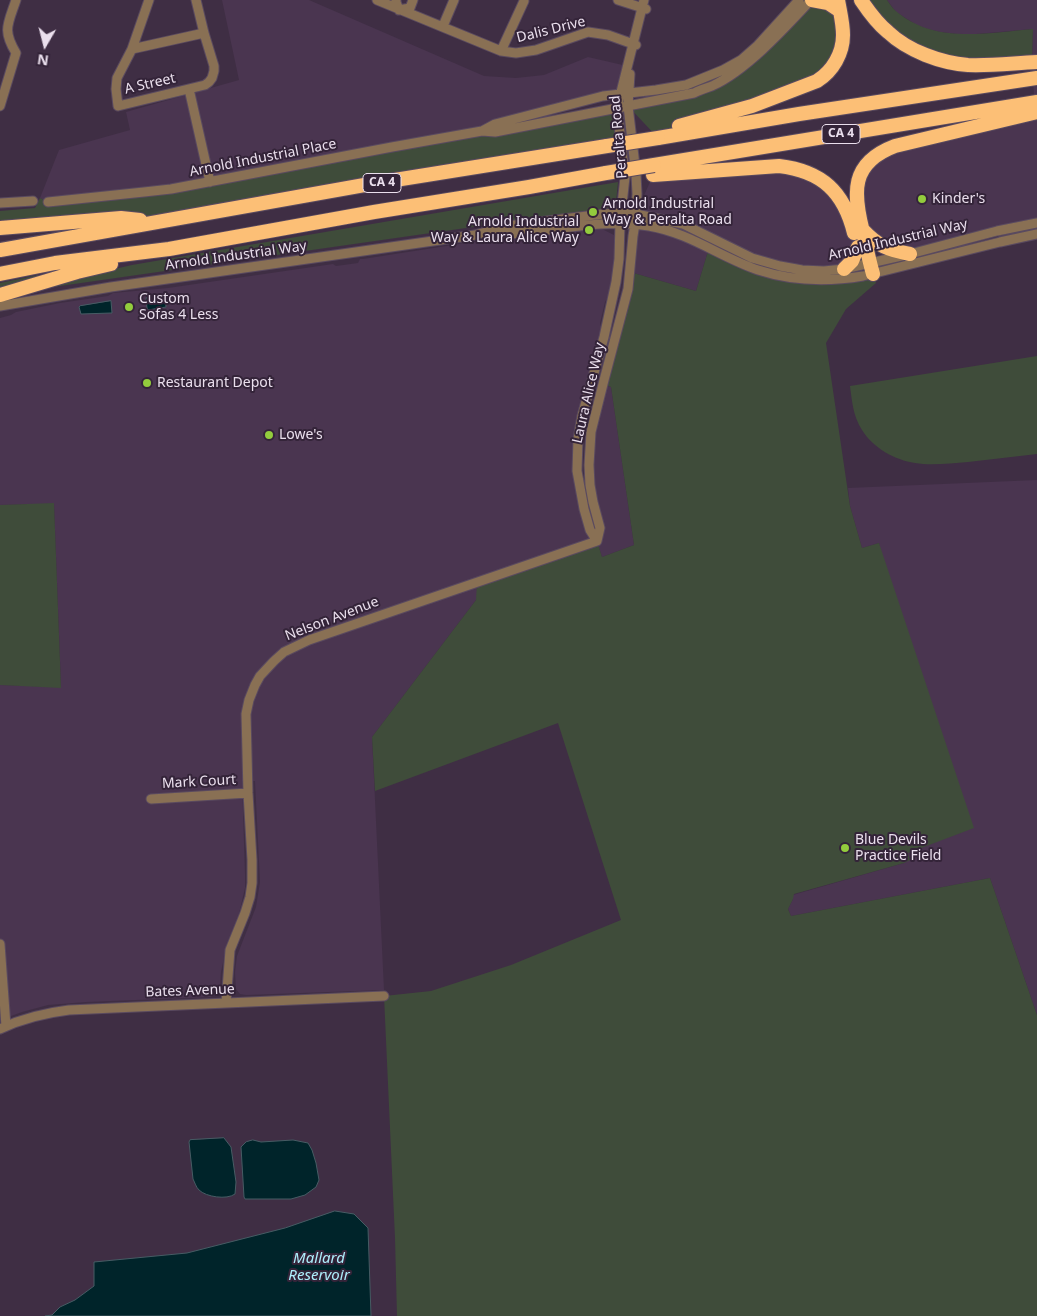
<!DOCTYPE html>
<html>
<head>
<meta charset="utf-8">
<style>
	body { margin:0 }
	#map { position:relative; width:1037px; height:1316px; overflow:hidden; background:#3f2e44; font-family:"Noto Sans",sans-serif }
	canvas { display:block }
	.north { position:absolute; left:20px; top:20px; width:50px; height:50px; -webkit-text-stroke:4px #342439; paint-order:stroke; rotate:188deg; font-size:14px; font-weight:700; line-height:20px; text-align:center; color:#eadfed }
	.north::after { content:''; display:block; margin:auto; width:18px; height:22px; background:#eadfed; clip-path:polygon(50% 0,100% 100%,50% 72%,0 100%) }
</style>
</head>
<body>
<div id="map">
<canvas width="1037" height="1316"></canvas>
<div class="north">N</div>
</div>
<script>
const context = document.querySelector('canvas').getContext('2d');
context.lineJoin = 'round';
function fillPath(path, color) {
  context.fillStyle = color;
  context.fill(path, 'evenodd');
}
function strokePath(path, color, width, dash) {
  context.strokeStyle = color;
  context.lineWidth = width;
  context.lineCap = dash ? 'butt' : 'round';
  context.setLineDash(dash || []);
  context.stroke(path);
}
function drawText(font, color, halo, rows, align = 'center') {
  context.font = font + ' "Noto Sans",sans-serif';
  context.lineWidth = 4;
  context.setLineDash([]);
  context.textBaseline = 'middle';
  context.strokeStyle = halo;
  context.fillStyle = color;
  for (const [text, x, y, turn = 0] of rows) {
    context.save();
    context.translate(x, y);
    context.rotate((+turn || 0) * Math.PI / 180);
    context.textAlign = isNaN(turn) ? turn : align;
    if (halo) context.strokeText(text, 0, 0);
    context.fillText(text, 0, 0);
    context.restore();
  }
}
fillPath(new Path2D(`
	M222,0H309L484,76L516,78L544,75L588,57L627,66L620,94L495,124L210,182L48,202L40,198L59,150L130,130L126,112L239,80Z
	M887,0H1037V223L910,254L892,251L859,220L856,201L871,159L1035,112L1032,62L1033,29L965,35L940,32L927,29L918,26L896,12Z
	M779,166L826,183L853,228L858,247L844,269L780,266L706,235L636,214L653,175Z
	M635,224L709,248L696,291L630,272Z
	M602,229L614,235L615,239L616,253L610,293L605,302L600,323L604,337L582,416L577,471L596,541L600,528L589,465L603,384L611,387L634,545L602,557L597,542L476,600L372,737L384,990L246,995L240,994L236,989L235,972L237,956L256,907L260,882L255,781H242L245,874V888L239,914L227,943L221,972L220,987L219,991L216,995L211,997L86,1002L48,1005L22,1012L0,1020V685L61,687L54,504L0,505V318L11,315L16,312L60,303L108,296L113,293L168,288L333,264L336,266L358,263L360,259H363L472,242Z
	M1037,480V1015L990,878L791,916L788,909L793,899V895L904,863L908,853L879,543L862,548L850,506L848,488Z`), '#4a3550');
fillPath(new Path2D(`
	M811,0L828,3L843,33L831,69L658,138L628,106L713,85Z
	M861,0H887C890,4 893,9 897,12C936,44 986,33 1033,29L1032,62L985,65L914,49Z
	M617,108L621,141L158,222L0,228V211L35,208L40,198L48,202L111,196Z
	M618,182L616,202L609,208L585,211L39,289L84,276L132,265Z
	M709,248L757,269L814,280L873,274L876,283L846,309L826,343L850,506L862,548L879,543L974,828L908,853L910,860L904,863L794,894L793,899L788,909L791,916L990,878L1037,1015V1316H397L395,1238L384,996L431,991L511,965L621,920L558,723L375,791L372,737L476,600L477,583L597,541L602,557L634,545L611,387L603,384L630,272L696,291Z
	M38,275L39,280L0,298V283Z
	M1037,356V454C1014,457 991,459 968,462C951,463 932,466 915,463C895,460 873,448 862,430C853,416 852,401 850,386Z
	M54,503L61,688L0,685V505Z`), '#3f4c3a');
const water = new Path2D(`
	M162,295L165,296L166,307L148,310L147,308L146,299L147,297Z
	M111,301L112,313H111L81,314L79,307L80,306Z
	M224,1138L231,1147L236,1182L235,1194C227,1200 206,1197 199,1190C196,1187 195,1183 193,1179L189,1142L190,1140Z
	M253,1140L261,1142L293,1140L308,1143L312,1150L316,1163L319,1180L316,1187L305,1195L291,1199H245L244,1197L241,1147L246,1142Z
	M335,1211L354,1214L368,1228L371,1316H45L52,1315L60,1307L75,1300L94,1286V1262L187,1253L285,1228Z`);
fillPath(water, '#00242a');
strokePath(water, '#465c64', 1);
const minor = new Path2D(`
	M149,0L132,49L117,78L116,89L118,106L205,85L209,82L212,78L214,71V66L204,33L196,0
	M377,0L501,51L516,53L536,50L588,32L608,35L636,45
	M396,0V2L399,10L410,8L413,0
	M618,0L646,9
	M443,26L454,0
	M132,49L204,33
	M501,51L524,1
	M189,89L210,182
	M0,106L16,53C2,30 8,24 16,0
	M482,131L495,132L694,93C700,90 706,88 712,86C747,70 785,28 811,0
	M48,202L144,192L171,189L392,147L482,131L495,124L603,96L656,90L686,85L723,70L741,60L758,45L799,0
	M0,203L33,201
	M486,235C540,236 594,217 649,226C690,233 720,257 758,270C792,281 828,282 863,276L1000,242L1037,234
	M0,306L111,287L475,235L507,226L603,214L621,213L636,214L683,224L752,258L780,266L802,270L824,271L844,269L910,254L997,231L1037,223
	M597,541L590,530L584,509L577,471L578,439L582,416L604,337L616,282L619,259L620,223L625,177L617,108L644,0
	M597,541L600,528L593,502L590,485L589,465L591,432L603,384L628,289L633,236L635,224L637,194L636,174L628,106L630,74
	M151,799L248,793
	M0,944L6,1026
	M226,1003L230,950L245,913L250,897L252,883V860L248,793L246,714L249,700L255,685L260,676L274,661L284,652L309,640L597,541
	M0,1029C23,1018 44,1013 69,1010L384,996`);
const highway = new Path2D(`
	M812,0L828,3L840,11
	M861,0C869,12 877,23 888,32C908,51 941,63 968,65C991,66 1014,63 1037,62
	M679,126L752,106L817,81C833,71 843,53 843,35C843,23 840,12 838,0
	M658,138L799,114L1037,78
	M654,165L1037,102
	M653,175L779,166C822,171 844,192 854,233
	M0,228L121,218L140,220
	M863,230C878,246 888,250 910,254
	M0,250L370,184L607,146
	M844,269L852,261L858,247
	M0,274L55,263L169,249L374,212L529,187L606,173
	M873,274C869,260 866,246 863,232C853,193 850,163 895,146L1037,112
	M0,295L77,272L111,264`);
strokePath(minor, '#5a4a5f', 11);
strokePath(highway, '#5a4a5f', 16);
strokePath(minor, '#897054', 9);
strokePath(highway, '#fcbf76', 14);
const highwayBridge = new Path2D(`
	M607,146L658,138
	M606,173L654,165`);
strokePath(highwayBridge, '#5a4a5f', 16, []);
strokePath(highwayBridge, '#fcbf76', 14);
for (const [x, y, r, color] of [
	[922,199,5,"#93cc3d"],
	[593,212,5,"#93cc3d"],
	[589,230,5,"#93cc3d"],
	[129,307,5,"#93cc3d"],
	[147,383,5,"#93cc3d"],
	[269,435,5,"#93cc3d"],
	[845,848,5,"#93cc3d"]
]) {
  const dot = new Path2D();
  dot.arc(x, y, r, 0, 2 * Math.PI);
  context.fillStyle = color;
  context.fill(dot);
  strokePath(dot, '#342439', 2);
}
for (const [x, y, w] of [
	[841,134,38],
	[382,183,38]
]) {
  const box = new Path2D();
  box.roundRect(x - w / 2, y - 9.5, w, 19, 4);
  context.fillStyle = '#342439';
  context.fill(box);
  strokePath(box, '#eadfed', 1);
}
drawText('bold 12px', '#eadfed', null, [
	["CA 4",841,134],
	["CA 4",382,183]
]);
drawText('14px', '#eadfed', '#342439', [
	["Dalis Drive",551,30,-14],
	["A Street",150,84,-13],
	["Peralta Road",619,137,-95],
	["Arnold Industrial Place",263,158,-11],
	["Arnold Industrial Way",898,240,-13],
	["Arnold Industrial Way",236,256,-8],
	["Laura Alice Way",589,393,-77],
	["Nelson Avenue",332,619,-21],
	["Mark Court",199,782,-3],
	["Bates Avenue",190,991,-2]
]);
drawText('14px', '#eadfed', '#342439', [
	["Kinder's",932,199],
	["Arnold Industrial",603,204],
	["Way & Peralta Road",603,220],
	["Arnold Industrial",579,222,"right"],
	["Way & Laura Alice Way",579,238,"right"],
	["Custom",139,299],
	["Sofas 4 Less",139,315],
	["Restaurant Depot",157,383],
	["Lowe's",279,435],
	["Blue Devils",855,840],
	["Practice Field",855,856]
], 'left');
drawText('italic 15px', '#adeefb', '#342439', [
	["Mallard",319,1259],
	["Reservoir",319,1276]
]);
</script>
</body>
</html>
